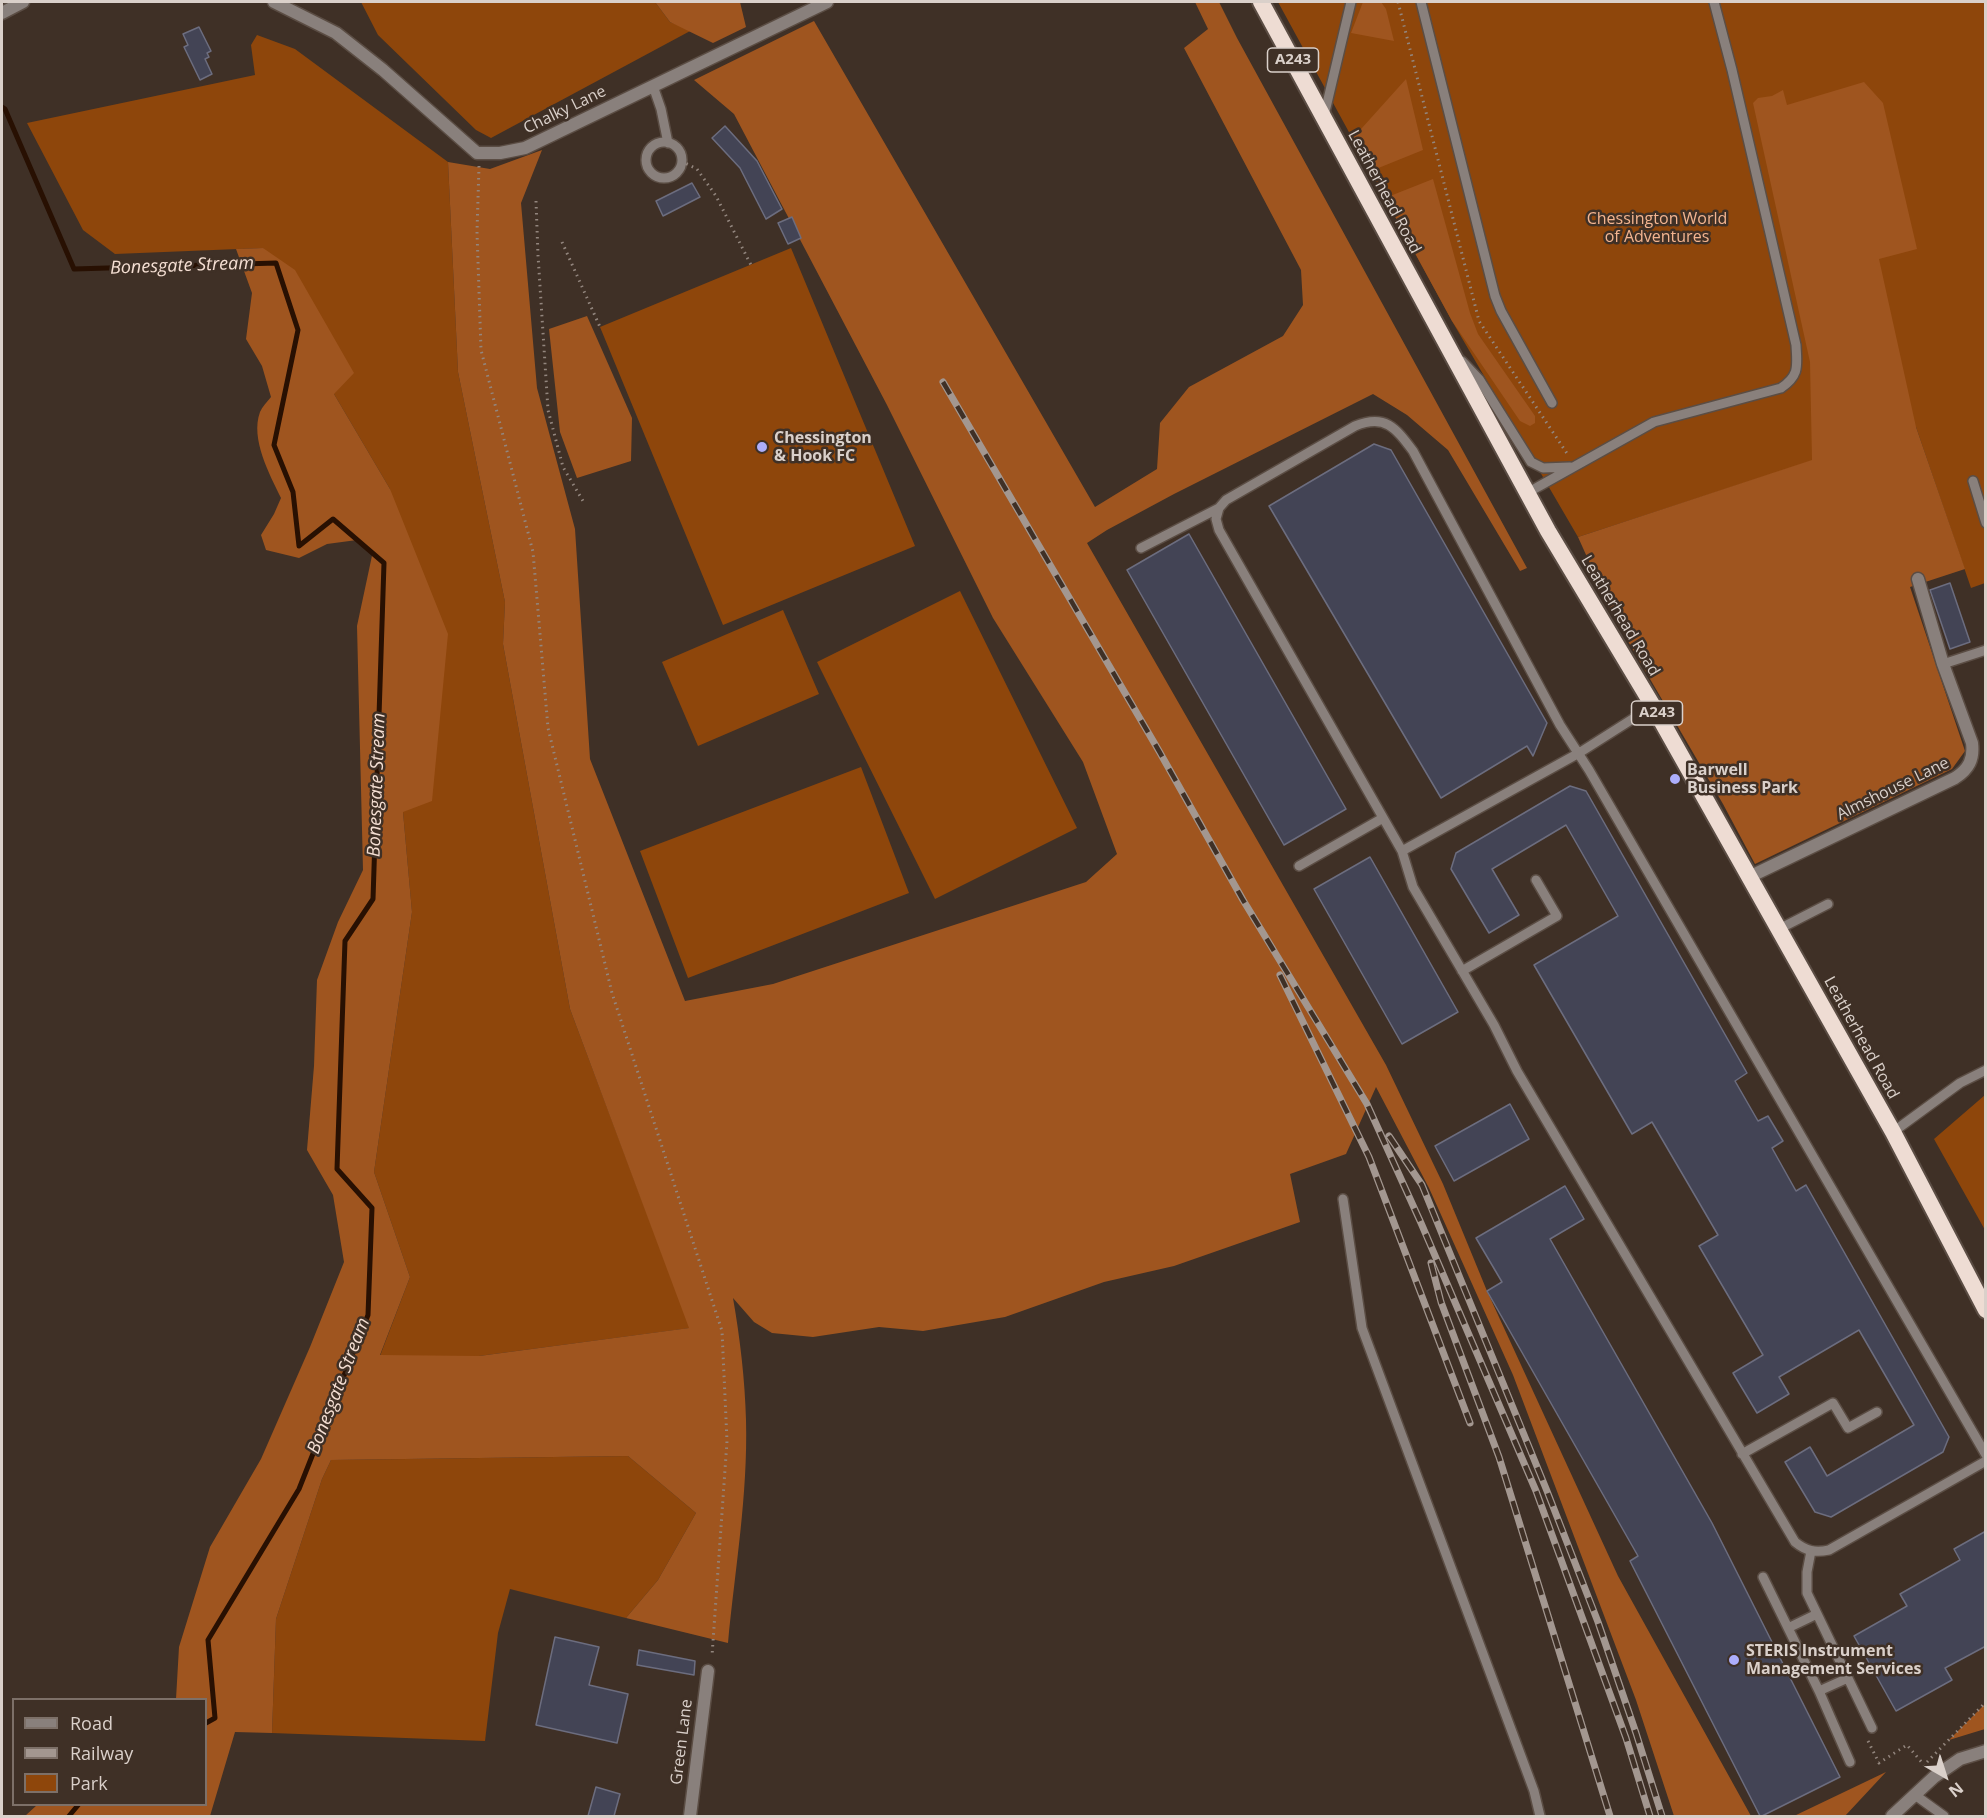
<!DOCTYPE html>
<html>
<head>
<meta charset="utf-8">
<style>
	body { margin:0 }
	#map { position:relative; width:1987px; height:1818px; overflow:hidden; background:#3f3026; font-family:"Open Sans",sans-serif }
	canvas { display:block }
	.frame { position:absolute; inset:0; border:3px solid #dad0ca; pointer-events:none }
	.legend { position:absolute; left:12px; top:1698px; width:195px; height:108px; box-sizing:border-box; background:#3f3026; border:2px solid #7d7068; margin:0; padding:8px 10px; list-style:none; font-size:18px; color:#dad0ca }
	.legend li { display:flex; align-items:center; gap:12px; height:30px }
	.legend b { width:30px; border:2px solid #7d7068 }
	.north { position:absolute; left:1915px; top:1746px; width:60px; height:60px; -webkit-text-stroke:4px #3f3026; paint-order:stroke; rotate:141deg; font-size:16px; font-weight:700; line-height:24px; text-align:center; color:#dad0ca }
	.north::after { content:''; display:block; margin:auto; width:21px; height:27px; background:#dad0ca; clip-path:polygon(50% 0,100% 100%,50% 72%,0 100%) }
</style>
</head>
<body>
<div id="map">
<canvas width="1987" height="1818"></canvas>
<div class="frame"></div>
<ul class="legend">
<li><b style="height:8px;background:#89807c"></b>Road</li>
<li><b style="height:8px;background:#a39790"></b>Railway</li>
<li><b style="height:16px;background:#8e460b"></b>Park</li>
</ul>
<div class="north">N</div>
</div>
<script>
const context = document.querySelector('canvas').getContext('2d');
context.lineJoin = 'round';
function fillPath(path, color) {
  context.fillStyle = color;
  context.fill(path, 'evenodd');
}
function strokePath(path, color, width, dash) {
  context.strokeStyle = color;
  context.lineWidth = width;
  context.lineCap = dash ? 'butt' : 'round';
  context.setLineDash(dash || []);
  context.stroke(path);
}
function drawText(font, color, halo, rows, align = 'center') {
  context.font = font + ' "Open Sans",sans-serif';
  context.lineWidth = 5;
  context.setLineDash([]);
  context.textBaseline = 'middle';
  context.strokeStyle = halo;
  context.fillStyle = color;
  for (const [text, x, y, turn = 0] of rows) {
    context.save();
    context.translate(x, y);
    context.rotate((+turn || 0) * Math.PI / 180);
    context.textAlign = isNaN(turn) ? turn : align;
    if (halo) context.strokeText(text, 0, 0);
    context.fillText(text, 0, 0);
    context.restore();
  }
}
fillPath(new Path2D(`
	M361,2H655L670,22L692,30L491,138L476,130L378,35Z
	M1278,2H1985V583L1971,588L1916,427L1578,537L1452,321Z
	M257,35L295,49L448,162L458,372L505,602L503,644L570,1009L690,1328L479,1356H380L410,1277L374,1172L412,912L403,812L390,489L334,394L263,248L115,254L83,230L27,123L255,75L251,45Z
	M791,248L915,546L723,625L600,327Z
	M960,591L1077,828L935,899L817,662Z
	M783,610L819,694L698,746L662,662Z
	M861,767L909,893L688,978L640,851Z
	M1985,1095V1230L1934,1139Z
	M628,1456L696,1513L658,1580L626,1618L510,1589L498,1633L485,1741L272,1733L276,1619L322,1479L331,1460Z`), '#8e460b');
fillPath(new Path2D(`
	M655,2H740L746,27L713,43L670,22Z
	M1195,2H1219L1237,38L1527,568L1520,571L1448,450L1407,415L1373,394L1174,494L1107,530L1087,543L1386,1065L1443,1184L1487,1291L1618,1576L1751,1816H1674L1636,1700L1513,1375L1429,1188L1376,1087L1346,1154L1290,1174L1300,1222L1174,1266L1104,1282L1005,1317L923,1331L879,1327L813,1337L772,1333L754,1322L733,1298C740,1338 745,1380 746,1420C748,1495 735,1569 728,1643L626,1618L658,1580L696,1513L628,1456L331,1460L322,1479L276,1619L272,1733L235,1732L210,1816H25L37,1805L206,1804V1700L176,1699L179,1647L210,1547L261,1459L310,1347L344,1262L333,1195L307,1150L314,1066L317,980L338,922L363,870L357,626L373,551L357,540L327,544L299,558L266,550L261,535L274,514L281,498C270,475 250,439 260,412C262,407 267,402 271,397L262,366L246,339L252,293L236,249L263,248L295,270L354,373L334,394L390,489L448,634L432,801L403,812L412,912L374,1172L410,1277L380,1355L479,1356L689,1328L570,1009L503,644L505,602L458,372L448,162L490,169L542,150L521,203L537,388L575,529L590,759L685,1001L773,984L1086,882L1117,854L1083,762L993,618L887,405L734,114L694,80L814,21L1095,507L1157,469L1160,423L1189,387L1283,336L1303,305L1301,270L1184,48L1208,29Z
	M1363,2H1381L1386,9L1394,41L1351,33Z
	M1406,79L1423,150L1371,171L1353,138Z
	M1864,82L1883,103L1917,249L1879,259L1916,427L1965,569L1910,587L1965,751L1952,769L1755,864L1723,804L1615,619L1578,537L1812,460L1810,362L1753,103L1758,98L1772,96L1783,90L1787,105Z
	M1433,179L1470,313L1478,334L1535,416V423L1530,426L1520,421L1452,321L1385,198Z
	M587,316L632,418L631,461L577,478L560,432L549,329Z
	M1985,1704V1729L1949,1740Z
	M1886,1772L1845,1816H1794Z`), '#9f551f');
strokePath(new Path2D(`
	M2,107L5,109L74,269L276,263L298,330L274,445L293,492L299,546L333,519L384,563L373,899L345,941L337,1169L372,1208L368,1315L299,1489L208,1640L215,1718L206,1723
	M69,1816L79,1804`), '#281002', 5);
const building = new Path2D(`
	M199,27L211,51L207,53L209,57L205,59L212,74L200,80L184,47L188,45L183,34Z
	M725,126L757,161L782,209L766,219L740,168L712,138Z
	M692,183L700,197L663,216L656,201Z
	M792,217L801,238L788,244L778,223Z
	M1374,444L1391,450L1547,723L1533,756L1527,746L1441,798L1269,506Z
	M1189,534L1346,809L1284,845L1127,570Z
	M1950,583L1970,642L1950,649L1930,590Z
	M1570,786L1586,791L1747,1073L1735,1081L1758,1121L1768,1116L1783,1141L1772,1148L1796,1191L1806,1185L1949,1437L1943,1452L1831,1517L1815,1512L1785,1462L1810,1447L1827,1476L1914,1425L1859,1330L1779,1377L1789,1394L1757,1413L1733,1373L1763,1355L1699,1246L1718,1235L1652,1122L1632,1134L1534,965L1618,916L1566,825L1492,869L1519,915L1489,933L1451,869L1456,853Z
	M1370,857L1458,1012L1402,1044L1314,889Z
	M1510,1104L1529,1139L1454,1181L1435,1146Z
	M1565,1186L1584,1219L1550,1239L1712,1523L1840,1777L1762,1816H1760L1630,1561L1638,1556L1487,1291L1502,1282L1476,1238Z
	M1986,1531V1646L1945,1668L1952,1680L1896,1711L1854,1636L1907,1606L1900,1594L1960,1560L1954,1549Z
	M555,1637L599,1647L589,1685L628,1694L617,1743L536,1725Z
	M639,1650L695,1661L694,1675L637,1665Z
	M596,1787L620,1794L614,1816H588Z`);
fillPath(building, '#434455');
strokePath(building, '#6c6d7f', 1.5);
const service = new Path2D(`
	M1421,2L1495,296L1501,311L1552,403
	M653,86L661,109L668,143
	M1324,116L1351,2
	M646 160a18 18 0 1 1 36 0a18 18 0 1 1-36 0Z
	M1462,361L1479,379L1531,462L1543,468L1570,467
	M1973,481L1986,523
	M1527,493L1654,422L1781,388C1800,375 1797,366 1796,345L1732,70L1714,2
	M1219,508L1216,519L1219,530L1402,851L1413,887L1494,1025L1517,1071L1795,1542C1806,1551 1815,1553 1829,1550L1986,1461
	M1141,548L1219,508L1226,500L1355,426C1385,414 1395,427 1413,451L1560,725L1589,770L1986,1455
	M1943,664L1986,650
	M1402,851L1579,753L1653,706
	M1299,866L1383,818
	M1779,929L1828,904
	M1462,971L1557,916L1536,880
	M1893,1132L1960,1083L1986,1070
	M1343,1199L1362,1328L1534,1791L1540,1816
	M1742,1454L1833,1403L1848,1428L1877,1412
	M1811,1551L1807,1572V1593L1872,1728
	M1763,1577L1819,1691L1850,1762
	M1788,1628L1817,1614
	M1819,1691L1848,1678
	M1915,1795L1944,1816`);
const minor = new Path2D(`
	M274,2L336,33L383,70L477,153H500L525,148L827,2
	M2,13L23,2
	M1749,877L1955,778C1969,769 1974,759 1972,743L1943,664L1918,579
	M690,1816L708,1671`);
const tertiary = new Path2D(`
	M1892,1816L1934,1777L1960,1759L1986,1751`);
const trunk = new Path2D(`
	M1261,2L1548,531L1653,706L1893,1132L1986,1310`);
strokePath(service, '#5b4d44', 12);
strokePath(minor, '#5b4d44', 15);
strokePath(tertiary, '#5b4d44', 15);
strokePath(trunk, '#5b4d44', 20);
strokePath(new Path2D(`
	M1398,2L1479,321L1568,455
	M681,161L697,169L716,196L751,265
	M479,166L477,232L481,350L533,552L548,728L612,993L722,1331L727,1441L712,1656
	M536,201L538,255L548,410L563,467L583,501
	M562,242L600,327
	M1868,1741L1879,1763L1907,1745L1924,1765
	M1927,1762L1986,1702`), '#93867e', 3, [1.5, 4.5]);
strokePath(service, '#89807c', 9);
strokePath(minor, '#89807c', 12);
strokePath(tertiary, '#89807c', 12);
strokePath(trunk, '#eedcd3', 16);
const rail = new Path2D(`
	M943,382L1159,751L1243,900L1367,1104L1421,1223L1536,1491L1626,1738L1650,1816
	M1280,975L1369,1157L1470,1423
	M1389,1136L1422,1185L1547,1491L1598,1622L1636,1733L1662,1816
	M1431,1263L1441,1302L1499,1457L1610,1816`);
strokePath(rail, '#a39790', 7);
strokePath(rail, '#3f3026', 4.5, [14]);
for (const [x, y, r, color] of [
	[762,447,6,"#adaefb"],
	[1675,779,6,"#adaefb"],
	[1734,1660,6,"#adaefb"]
]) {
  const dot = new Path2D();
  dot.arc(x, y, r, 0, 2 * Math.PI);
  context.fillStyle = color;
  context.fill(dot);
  strokePath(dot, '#3f3026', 2);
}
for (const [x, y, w] of [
	[1293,60,51],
	[1657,713,51]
]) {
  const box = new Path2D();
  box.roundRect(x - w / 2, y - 12, w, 24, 4.5);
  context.fillStyle = '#3f3026';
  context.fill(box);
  strokePath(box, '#dad0ca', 1.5);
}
drawText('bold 15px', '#dad0ca', null, [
	["A243",1293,60],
	["A243",1657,713]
]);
drawText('16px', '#dad0ca', '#3f3026', [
	["Chalky Lane",565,110,-26],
	["Leatherhead Road",1384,192,62],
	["Leatherhead Road",1620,616,59],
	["Almshouse Lane",1893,789,-26],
	["Leatherhead Road",1861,1038,61],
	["Green Lane",682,1742,-83]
]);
drawText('16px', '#f4b590', '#3f3026', [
	["Chessington World",1657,219],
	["of Adventures",1657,237]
]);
drawText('bold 16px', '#dad0ca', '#3f3026', [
	["Chessington",774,438],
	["& Hook FC",774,456],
	["Barwell",1687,770],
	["Business Park",1687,788],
	["STERIS Instrument",1746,1651],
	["Management Services",1746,1669]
], 'left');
drawText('italic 18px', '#f5dfd3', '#3f3026', [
	["Bonesgate Stream",182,266,-2],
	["Bonesgate Stream",377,785,-88],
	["Bonesgate Stream",339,1386,-69]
]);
</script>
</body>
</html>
